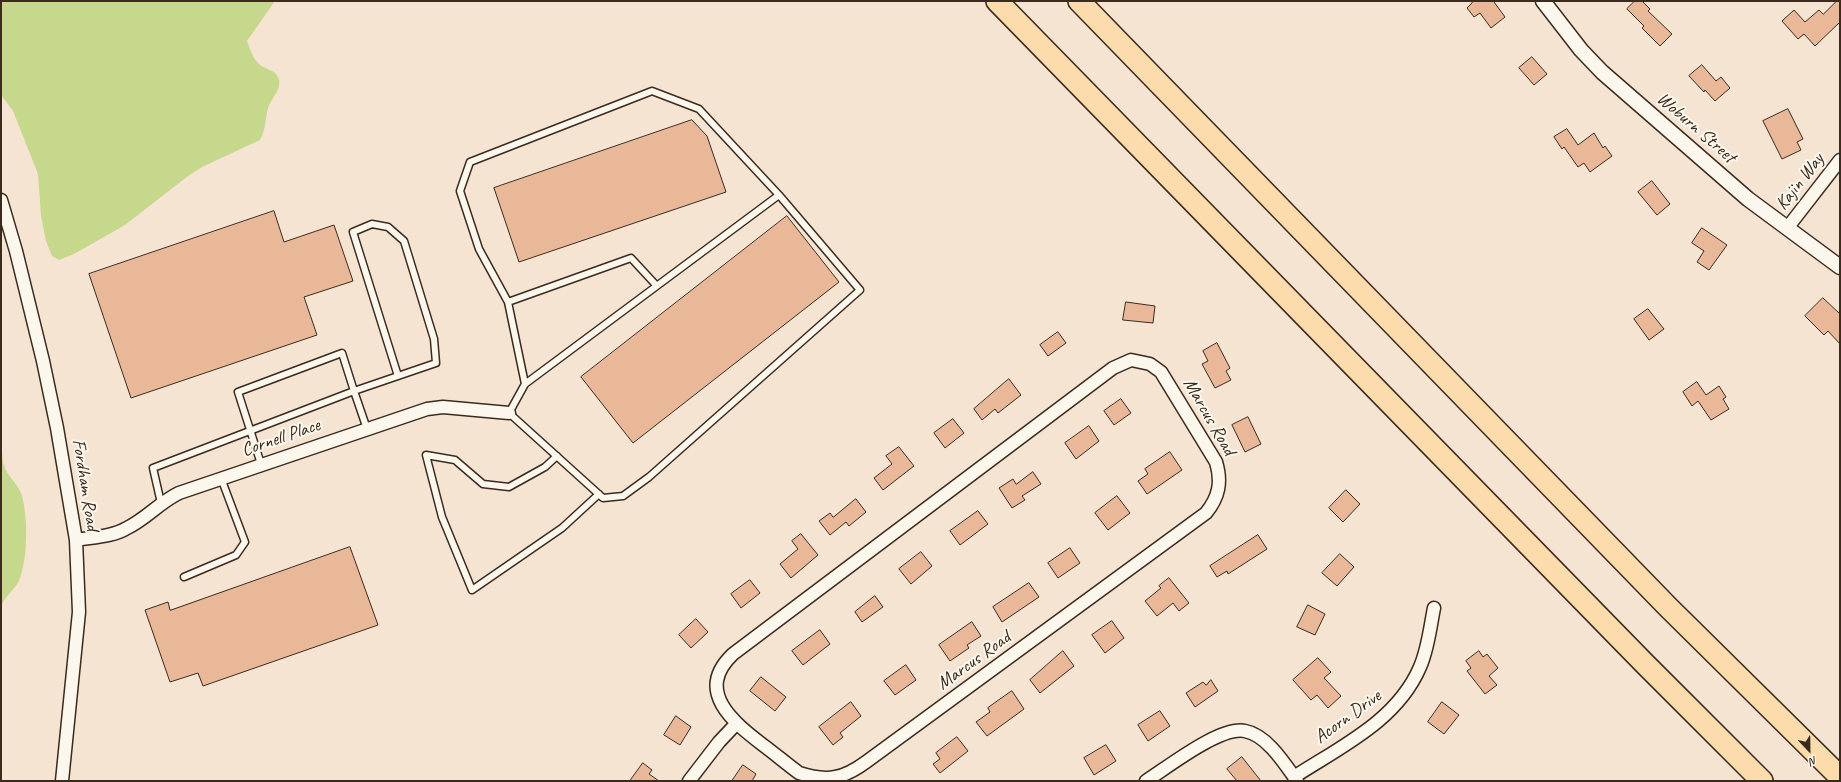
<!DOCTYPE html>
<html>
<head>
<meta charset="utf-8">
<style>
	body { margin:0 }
	#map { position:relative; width:1841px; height:782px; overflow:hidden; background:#f6e4d3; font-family:Caveat,sans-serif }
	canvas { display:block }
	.frame { position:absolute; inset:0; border:2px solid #3b2a1e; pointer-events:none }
	.north { position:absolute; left:1789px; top:730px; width:40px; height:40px; -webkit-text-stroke:3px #fbf7ec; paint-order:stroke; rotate:158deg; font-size:11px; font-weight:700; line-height:16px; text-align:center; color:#3b2a1e }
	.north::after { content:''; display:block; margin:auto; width:14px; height:18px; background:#3b2a1e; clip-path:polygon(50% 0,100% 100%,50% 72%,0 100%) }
</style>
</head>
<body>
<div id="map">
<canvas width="1841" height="782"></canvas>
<div class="frame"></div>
<div class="north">N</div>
</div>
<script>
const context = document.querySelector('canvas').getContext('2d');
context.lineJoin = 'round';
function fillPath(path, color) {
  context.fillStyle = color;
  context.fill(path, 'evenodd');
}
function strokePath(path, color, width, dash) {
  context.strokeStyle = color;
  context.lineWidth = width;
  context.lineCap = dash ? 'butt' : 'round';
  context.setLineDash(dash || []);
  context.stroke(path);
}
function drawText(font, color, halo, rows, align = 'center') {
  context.font = font + ' Caveat,sans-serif';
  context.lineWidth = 4;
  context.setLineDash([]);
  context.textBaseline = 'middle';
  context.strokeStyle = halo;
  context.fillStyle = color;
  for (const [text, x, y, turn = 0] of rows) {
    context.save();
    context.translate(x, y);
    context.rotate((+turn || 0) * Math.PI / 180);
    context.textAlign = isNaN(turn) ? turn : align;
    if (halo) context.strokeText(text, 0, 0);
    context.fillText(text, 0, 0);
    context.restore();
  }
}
fillPath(new Path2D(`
	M1,1H275L247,41C250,49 253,59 260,65C264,68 272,70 276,74C286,86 271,98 268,108C265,119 266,130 260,140L202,167L188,176L125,225L74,254L59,260L52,256L46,241L41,216L38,174L13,111L1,95Z
	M1,442C3,453 1,463 7,472C12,480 19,486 22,496C28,518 28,559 19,581C14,590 5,597 1,606Z`), '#c6d88c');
const building = new Path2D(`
	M1471,1H1495L1494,2L1505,17L1491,28L1480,13L1474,17L1467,8L1472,3Z
	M1635,1H1642L1650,9L1648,11L1672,34L1660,46L1642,28L1644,26L1627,9Z
	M1837,1H1840V22L1815,46L1804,34L1798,39L1782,21L1794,10L1805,22L1819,10L1823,14Z
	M1532,57L1547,74L1534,85L1519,68Z
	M1702,65L1716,81L1721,77L1730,88L1715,101L1705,90L1704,92L1689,76Z
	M1788,109L1803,139L1797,142L1801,150L1782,159L1763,121Z
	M692,120L707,136L726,192L519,262L494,188Z
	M1567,129L1578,145L1594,133L1603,148L1605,146L1612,156L1590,172L1584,163L1578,167L1564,147L1562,149L1554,137Z
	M1652,181L1670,204L1657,215L1638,192Z
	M274,211L284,242L334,225L353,281L304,297L317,335L131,398L89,274Z
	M787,216L839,282L633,443L581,377Z
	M1702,228L1727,245L1709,270L1697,262L1704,251L1692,243Z
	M1823,298L1840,314V344L1828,331L1824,335L1805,316Z
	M1126,302L1155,306L1153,323L1123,320Z
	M1648,309L1664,329L1649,340L1634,319Z
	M1058,332L1066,343L1048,356L1040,345Z
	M1217,343L1230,368L1226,371L1231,380L1215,388L1202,364L1208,361L1203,351Z
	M1009,379L1021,395L998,413L995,409L982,420L974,409Z
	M1697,382L1706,395L1719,386L1726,397L1723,399L1729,409L1711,420L1698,401L1692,406L1683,392Z
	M1121,399L1131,413L1114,425L1104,411Z
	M1248,417L1261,444L1245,452L1232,425Z
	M953,419L964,433L945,448L934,433Z
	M1089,426L1099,441L1076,459L1065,443Z
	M899,447L914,466L883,490L874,478L892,464L886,456Z
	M1170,452L1182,470L1147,494L1138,481L1148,474L1145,469Z
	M1033,472L1041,484L1022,496L1025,500L1012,508L999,488L1013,479L1016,484Z
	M1346,490L1360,504L1343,522L1329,508Z
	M1117,496L1130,513L1108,530L1095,513Z
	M856,499L866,512L849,526L846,522L830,535L819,521L830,513L833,517Z
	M978,511L988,524L960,545L950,531Z
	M801,534L818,555L791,578L780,564L798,549L792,541Z
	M1258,535L1267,549L1228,574L1227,571L1217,577L1210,566Z
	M350,547L378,625L203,686L198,673L170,682L145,610L168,602L170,610Z
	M1070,548L1080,563L1058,578L1048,563Z
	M921,552L932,566L911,584L899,569Z
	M1340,554L1354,567L1337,586L1322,573Z
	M1169,578L1189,603L1179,611L1173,603L1157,616L1145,601L1161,588L1159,586Z
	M750,580L760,593L741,608L731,594Z
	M1029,583L1039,597L1002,622L993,607Z
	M875,596L883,607L862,622L855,612Z
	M1308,605L1325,614L1315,635L1297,627Z
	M696,619L708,632L691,648L679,635Z
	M1112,621L1124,638L1105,653L1092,635Z
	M972,622L981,636L967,645L969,648L950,661L939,645Z
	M820,630L830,644L803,665L792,651Z
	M1063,651L1074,666L1040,693L1030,680Z
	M1479,651L1483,657L1487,654L1498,668L1489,676L1497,685L1485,694L1467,671L1471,668L1466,661Z
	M1318,658L1331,672L1324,678L1341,696L1328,708L1317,695L1311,700L1293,680Z
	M906,665L916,680L895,695L884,681Z
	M761,677L786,697L775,711L750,691Z
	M1211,680L1218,691L1195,707L1186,693L1203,682L1206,685Z
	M1012,691L1024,709L987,736L976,722L990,712L988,708Z
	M851,702L861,716L840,733L843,737L833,745L819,727Z
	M1442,702L1459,715L1444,734L1428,722Z
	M1160,711L1170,726L1148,741L1138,725Z
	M676,716L691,727L680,745L664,735Z
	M957,737L968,751L940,773L933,764L940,759L936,753Z
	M1106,745L1116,761L1094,775L1084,758Z
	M1242,757L1261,781H1237L1227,769Z
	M643,763L652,770L649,774L659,781H630Z
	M743,765L756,774L752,781H732Z`);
fillPath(building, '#e9b899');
strokePath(building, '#3b2a1e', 1);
const service = new Path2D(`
	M779,195L860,290L649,477L623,496L603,498L509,413L525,384Z
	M508,302L479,249L460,191L470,162L652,91L699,109L779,195
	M525,384L508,302L631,258L656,285
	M557,456L545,467L509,487L483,484L455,460L426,455L442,517L472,590L562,528L599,494
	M261,464L238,392L342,353L354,391L436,363L434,339L404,241L388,227L372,224L353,232L398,376
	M161,503L153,468L354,391L367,429
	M184,577L236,555L245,542L221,478`);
const minor = new Path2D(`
	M1,200L16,251L43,361L57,428L76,540L79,612L62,781
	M1788,227L1840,160
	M1131,360L1150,364L1161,372L1216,462C1222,482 1219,497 1206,513L866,762C843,779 827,782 799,773C787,764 775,754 763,745C733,722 694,691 733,654L1113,368Z
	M76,540C93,537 112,537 127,528C146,519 160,502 179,493L427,409L443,407L509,413
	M1294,777C1340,747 1397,721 1420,667C1428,649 1430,628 1434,608
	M689,781L719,742L736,724
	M1146,781C1168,767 1220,726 1245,731C1267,735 1285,764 1297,781`);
const tertiary = new Path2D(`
	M1543,1L1581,50L1602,72L1748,199L1840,267`);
const motorway = new Path2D(`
	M997,1L1645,664L1762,781
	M1079,1L1668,607L1840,777`);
strokePath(service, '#3b2a1e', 9);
strokePath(minor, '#3b2a1e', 15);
strokePath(tertiary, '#3b2a1e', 17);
strokePath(motorway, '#3b2a1e', 24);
strokePath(service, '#fbf7ec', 6);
strokePath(minor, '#fbf7ec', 12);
strokePath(tertiary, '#fbf7ec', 14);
strokePath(motorway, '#fcdcac', 21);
drawText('19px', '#3b2a1e', '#fbf7ec', [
	["Woburn Street",1696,128,41],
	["Kajin Way",1800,182,-52],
	["Marcus Road",1209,417,60],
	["Cornell Place",281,438,-19],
	["Fordham Road",85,485,81],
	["Marcus Road",974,661,-36],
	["Acorn Drive",1348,717,-36]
]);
</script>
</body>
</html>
